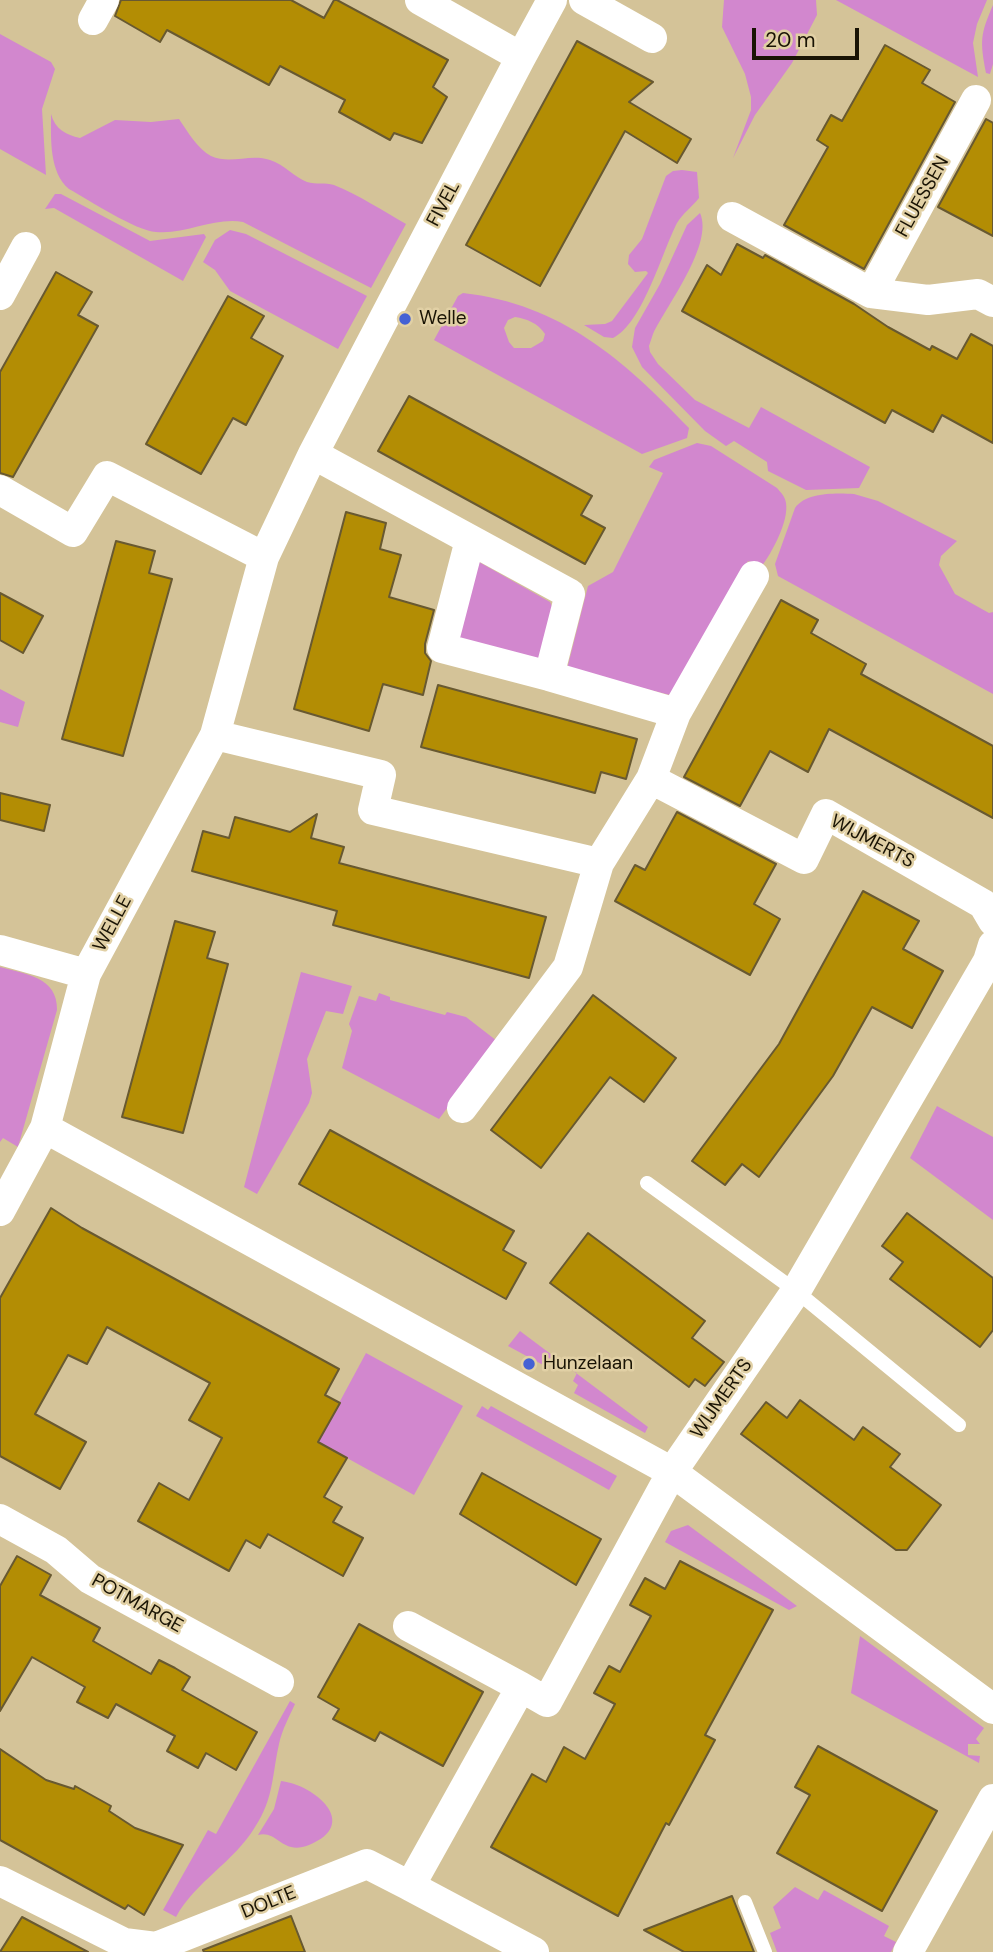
<!DOCTYPE html>
<html>
<head>
<meta charset="utf-8">
<style>
	body { margin:0 }
	#map { position:relative; width:993px; height:1952px; overflow:hidden; background:#d4c398; font-family:"DM Sans",sans-serif }
	canvas { display:block }
	.scale { position:absolute; left:752px; top:28px; width:107px; height:32px; box-sizing:border-box; border:4px solid #191304; border-top:0; padding-left:9px; font-size:21px; line-height:24px; white-space:nowrap; color:#191304; -webkit-text-stroke:5px #e1d0a5; paint-order:stroke }
</style>
</head>
<body>
<div id="map">
<canvas width="993" height="1952"></canvas>
<div class="scale">20 m</div>
</div>
<script>
const context = document.querySelector('canvas').getContext('2d');
context.lineJoin = 'round';
function fillPath(path, color) {
  context.fillStyle = color;
  context.fill(path, 'evenodd');
}
function strokePath(path, color, width, dash) {
  context.strokeStyle = color;
  context.lineWidth = width;
  context.lineCap = dash ? 'butt' : 'round';
  context.setLineDash(dash || []);
  context.stroke(path);
}
function drawText(font, color, halo, rows, align = 'center') {
  context.font = font + ' "DM Sans",sans-serif';
  context.lineWidth = 5;
  context.setLineDash([]);
  context.textBaseline = 'middle';
  context.strokeStyle = halo;
  context.fillStyle = color;
  for (const [text, x, y, turn = 0] of rows) {
    context.save();
    context.translate(x, y);
    context.rotate((+turn || 0) * Math.PI / 180);
    context.textAlign = isNaN(turn) ? turn : align;
    if (halo) context.strokeText(text, 0, 0);
    context.fillText(text, 0, 0);
    context.restore();
  }
}
fillPath(new Path2D(`
	M724,0H816L817,15L792,63L755,115L733,158L751,110V97L745,74L722,27Z
	M836,0H987L977,24L973,43L978,77Z
	M993,5V64L990,74L986,73C980,41 980,35 993,5Z
	M0,34L51,62L55,69L42,109L46,175L0,149Z
	M51,114C55,129 66,135 80,138L115,120L151,122L179,119C187,131 198,149 211,156C231,165 250,153 270,160C284,164 294,177 307,182C316,185 325,182 334,185C359,195 383,211 406,224L371,288L243,222C214,217 185,235 156,232C136,231 89,200 69,189C49,172 51,139 51,114Z
	M682,170L697,172L699,198C692,207 683,213 677,223C662,252 643,323 613,338L604,337L584,325L605,324L612,321L648,273L646,271L635,272L628,264L629,255L642,239L666,176L673,171Z
	M55,194H61L150,241L204,234L206,237L183,281L54,208L45,209Z
	M700,213C714,244 667,305 653,334L649,346L650,352L658,364L695,400L749,428L761,407L870,467L859,488L806,490L768,471L767,462L734,441L726,446L705,431L642,367L632,347L635,328L660,284L687,225Z
	M230,230L246,234L367,296L338,349L230,291L215,270L203,262L215,240Z
	M463,293C561,304 624,360 689,428L687,438L642,454L434,340L458,296ZM515,317C527,319 538,323 545,334L543,341L531,348H514L509,342L504,328L508,320Z
	M697,443L711,446L777,488C781,493 785,496 786,503C789,521 772,553 761,567L748,561L674,696L567,669L588,586L613,572L663,473L649,467L654,460Z
	M854,494L878,501L957,541L941,556L939,565L955,594L989,613L993,612V694L778,576L775,564L795,508C806,492 836,493 854,494Z
	M479,562L550,602L553,608L543,666L457,643Z
	M0,689L25,702L18,727L0,722Z
	M0,967C25,974 58,977 57,1010L18,1147L3,1138L0,1142Z
	M301,972L352,986L343,1014L326,1011L307,1059L312,1093L309,1103L257,1194L244,1187Z
	M379,993L390,997V1000L445,1015L447,1012L466,1017L497,1041L439,1119L342,1068L352,1031L349,1024L359,996L376,1001Z
	M937,1106L993,1137V1220L910,1158Z
	M520,1331L648,1427L645,1433L574,1393L578,1385L573,1381L577,1373L550,1358L545,1366L508,1346Z
	M366,1353L463,1406L414,1495L318,1442Z
	M482,1406L488,1410L491,1406L617,1476L609,1490L476,1416Z
	M688,1525L797,1606L789,1610L665,1542L671,1531Z
	M860,1636L984,1728L976,1739L980,1744H968V1755L980,1756L979,1763L851,1693Z
	M290,1701L295,1704C289,1717 282,1730 279,1744C272,1775 274,1798 255,1827C234,1862 195,1882 176,1917L163,1910L208,1830L216,1834Z
	M281,1781C315,1785 361,1824 309,1845C282,1856 278,1830 258,1835L274,1809Z
	M795,1887L818,1900L824,1890L889,1926L884,1936L896,1942L891,1952H777L770,1933L781,1928L773,1907Z`), '#d287ce');
const building = new Path2D(`
	M121,0H291L324,18L334,0H337L448,60L433,87L447,97L422,143L394,133L390,140L339,112L345,100L280,66L269,85L167,30L160,42L115,16Z
	M577,41L653,82L629,102L691,139L677,163L625,131L540,286L466,245Z
	M885,45L930,70L922,83L955,102L864,269L784,225L828,147L817,140L831,115L842,121Z
	M986,119L993,123V236L938,207Z
	M737,244L763,258L765,255L854,304L888,327L930,350L932,346L957,359L971,334L993,346V443L942,415L933,432L892,410L885,423L682,311L707,265L721,275Z
	M56,272L92,292L78,315L98,326L13,477L0,473V372Z
	M228,296L264,316L251,338L283,356L246,425L233,418L201,474L146,444Z
	M409,396L592,496L581,515L605,528L585,564L378,451Z
	M346,512L386,523L380,549L401,555L389,597L434,610L425,644V653L431,661L423,695L383,684L369,731L294,709Z
	M116,541L155,551L149,573L172,579L123,756L62,739Z
	M0,593L43,616L23,653L0,640Z
	M781,600L818,620L811,633L866,664L861,674L993,746V818L829,729L808,772L770,751L740,806L684,777Z
	M438,685L637,739L626,779L601,772L595,793L421,747Z
	M0,793L50,805L44,831L0,820Z
	M677,812L776,864L754,904L780,919L750,975L615,901L635,865L645,870Z
	M317,814L311,838L344,847L339,863L546,917L529,978L333,925L337,911L192,871L203,831L229,838L235,817L290,832Z
	M863,891L919,921L903,949L943,971L912,1028L872,1007L833,1076L759,1177L742,1164L725,1185L692,1161L779,1044Z
	M175,921L215,932L207,958L228,964L183,1133L122,1117Z
	M593,995L676,1058L644,1102L610,1077L541,1168L491,1130Z
	M330,1130L514,1231L503,1250L526,1263L506,1299L299,1184Z
	M51,1208L82,1228L339,1369L325,1395L340,1403L318,1442L347,1458L324,1497L342,1507L333,1522L363,1538L343,1576L268,1534L260,1548L246,1540L229,1571L138,1521L159,1483L189,1500L222,1438L189,1420L210,1383L107,1327L87,1364L68,1355L35,1414L86,1442L60,1489L0,1456V1298Z
	M907,1213L993,1278V1330L980,1347L890,1279L903,1262L882,1246Z
	M588,1233L705,1321L692,1338L724,1362L705,1386L695,1379L689,1387L550,1283Z
	M800,1400L854,1440L863,1427L900,1454L890,1467L941,1505L907,1550H896L741,1434L766,1402L787,1418Z
	M482,1473L601,1539L576,1585L460,1514Z
	M17,1556L51,1575L40,1595L100,1628L93,1641L151,1674L159,1660L175,1668L190,1677L182,1690L257,1732L236,1770L206,1753L198,1768L167,1751L175,1736L116,1704L108,1718L77,1702L85,1687L32,1657L0,1711V1586Z
	M680,1561L773,1610L705,1735L715,1740L669,1825L666,1823L618,1916L491,1847L532,1774L546,1782L564,1747L585,1759L615,1704L594,1693L609,1666L620,1672L651,1616L630,1605L645,1578L665,1589Z
	M359,1624L483,1692L443,1766L380,1732L375,1741L333,1719L339,1709L318,1697Z
	M818,1746L937,1811L882,1911L777,1853L810,1795L795,1787Z
	M0,1749L46,1780L74,1789L75,1786L111,1806L109,1811L135,1828L183,1845L144,1915L128,1905L125,1909L0,1840Z
	M732,1896L754,1952H684L644,1930Z
	M291,1916L305,1952H204L203,1950Z
	M22,1917L88,1952H0Z`);
fillPath(building, '#b38d04');
strokePath(building, '#685931', 2);
strokePath(new Path2D(`
	M647,1183L796,1291L959,1425
	M745,1902L765,1952`), '#fff', 14);
strokePath(new Path2D(`
	M584,0L652,38
	M93,20L104,0
	M521,57L552,0
	M732,217L871,293L928,300L978,294L993,302
	M871,293L976,100
	M0,295L26,247
	M313,454L570,594L549,676
	M0,490L73,532L107,476L264,557
	M470,540L442,648L549,676L676,713
	M215,735L381,775L373,810L599,863
	M651,779L804,859L826,814L983,904L993,921
	M0,950L86,974
	M462,1108L568,967L599,863L651,779L676,713L754,576
	M45,1128L672,1472L993,1709
	M0,1211L45,1128L86,974L215,735L264,557L313,454L521,57L420,0
	M0,1519L56,1550L90,1579L279,1682
	M408,1626L521,1687
	M0,1881L124,1943L156,1947L367,1864L410,1886
	M534,1952L410,1886L521,1687L547,1702L672,1472L796,1291L988,961L993,945
	M908,1952L993,1799`), '#fff', 30);
for (const [x, y, r, color] of [
	[405,319,7,"#4461d4"],
	[529,1364,7,"#4461d4"]
]) {
  const dot = new Path2D();
  dot.arc(x, y, r, 0, 2 * Math.PI);
  context.fillStyle = color;
  context.fill(dot);
  strokePath(dot, '#e1d0a5', 2.5);
}
drawText('19px', '#191304', '#e1d0a5', [
	["FLUESSEN",923,197,-61],
	["FIVEL",444,204,-62],
	["WIJMERTS",872,842,28],
	["WELLE",113,924,-62],
	["WIJMERTS",722,1399,-55],
	["POTMARGE",137,1604,29],
	["DOLTE",269,1903,-22]
]);
drawText('19px', '#191304', '#e1d0a5', [
	["Welle",419,319],
	["Hunzelaan",543,1364]
], 'left');
</script>
</body>
</html>
